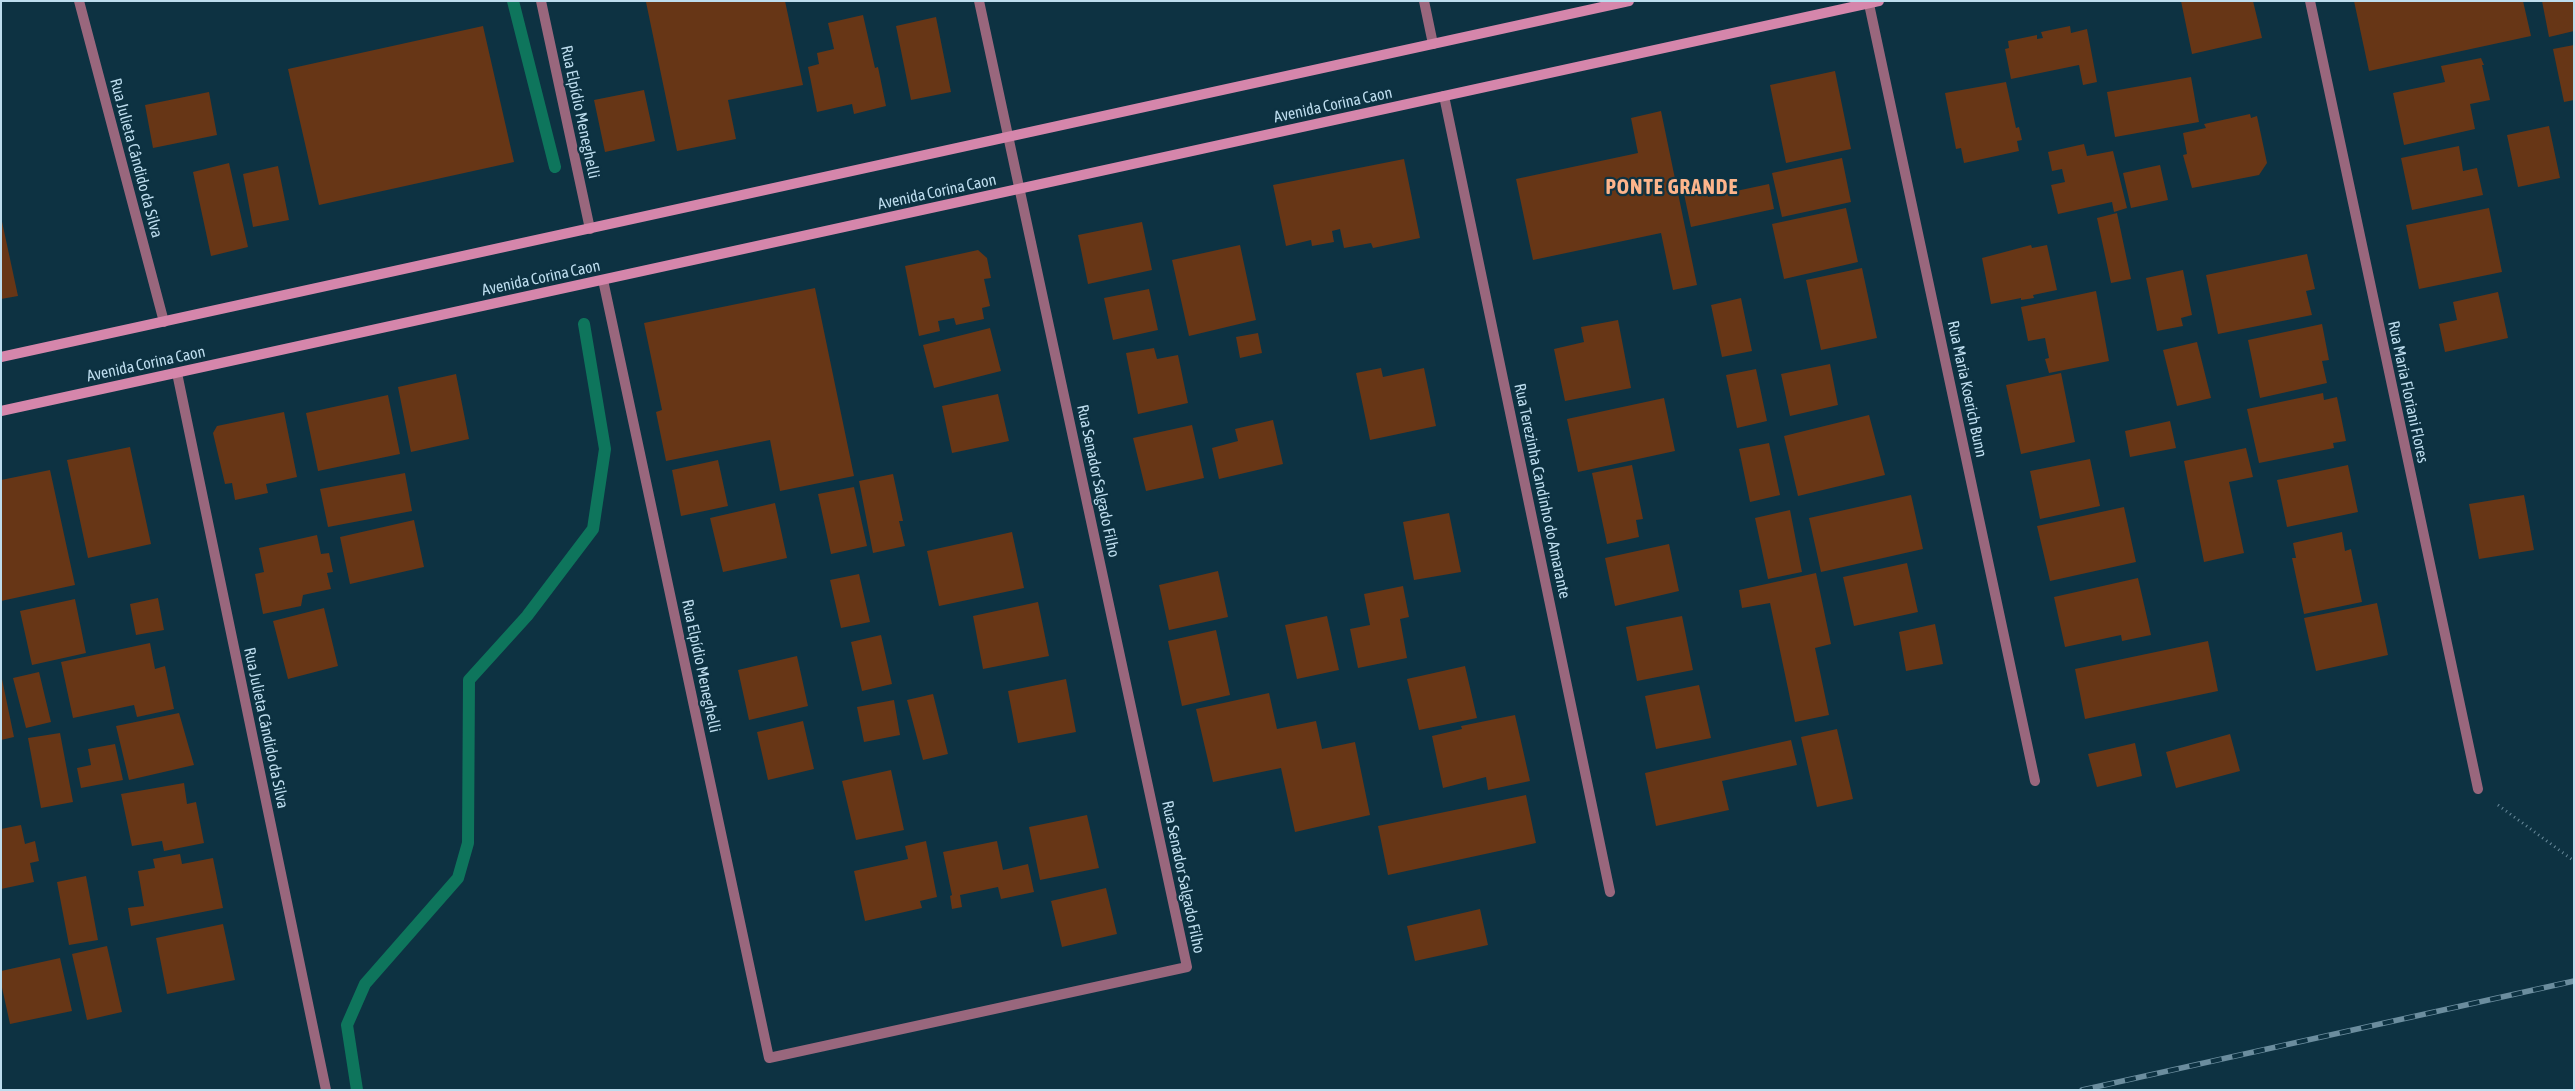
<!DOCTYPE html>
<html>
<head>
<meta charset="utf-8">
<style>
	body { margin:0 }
	#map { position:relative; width:2575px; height:1091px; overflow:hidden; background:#0d3242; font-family:"Asap Condensed",sans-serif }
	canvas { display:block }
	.frame { position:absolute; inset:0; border:2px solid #bdddee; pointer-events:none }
</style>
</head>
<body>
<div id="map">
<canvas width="2575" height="1091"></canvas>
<div class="frame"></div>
</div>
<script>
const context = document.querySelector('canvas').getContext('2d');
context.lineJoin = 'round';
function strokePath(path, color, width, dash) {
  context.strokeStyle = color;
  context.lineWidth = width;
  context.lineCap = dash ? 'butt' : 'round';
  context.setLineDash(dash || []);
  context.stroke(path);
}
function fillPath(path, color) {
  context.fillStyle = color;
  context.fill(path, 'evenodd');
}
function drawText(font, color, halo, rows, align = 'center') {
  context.font = font + ' "Asap Condensed",sans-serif';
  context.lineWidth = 4.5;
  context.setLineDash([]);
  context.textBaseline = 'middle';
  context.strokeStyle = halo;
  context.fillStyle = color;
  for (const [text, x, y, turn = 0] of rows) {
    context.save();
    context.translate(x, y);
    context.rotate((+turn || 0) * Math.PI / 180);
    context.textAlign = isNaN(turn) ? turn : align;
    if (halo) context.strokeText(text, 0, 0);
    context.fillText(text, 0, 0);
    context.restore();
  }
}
strokePath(new Path2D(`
	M513,1L555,167
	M357,1090L347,1025L365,984L458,878L468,843L469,680L527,616L593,529L605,449L584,324`), '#0e755c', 12);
fillPath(new Path2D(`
	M785,1L803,85L728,100L736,139L677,151L646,2Z
	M2181,1H2253L2262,38L2192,54Z
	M2354,1H2523L2531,36L2369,71Z
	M2542,1H2574V31L2549,37Z
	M863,15L875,68L878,67L886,106L854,114L852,104L817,112L808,67L819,64L817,53L834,49L828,23Z
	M936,17L951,92L911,100L896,26Z
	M483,26L514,162L319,205L288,69Z
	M2070,26L2071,33L2087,29L2097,82L2083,85L2079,65L2011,79L2005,49L2009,48L2008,41L2037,35V39L2043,38L2041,32Z
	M2574,45V100L2564,102L2553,49Z
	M2481,58L2484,65H2482L2490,100L2470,104L2475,129L2404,145L2393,93L2445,82L2441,66Z
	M1835,71L1851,149L1786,163L1770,85Z
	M2191,77L2199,122L2115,137L2107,92Z
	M2006,82L2016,128L2019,127L2022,140L2017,141L2019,151L1964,163L1961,148L1956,149L1945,93Z
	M644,90L655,141L605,152L594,100Z
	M209,92L217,135L153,148L145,105Z
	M1661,111L1697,285L1673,290L1661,233L1533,260L1516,179L1638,153L1631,118Z
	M2250,114L2251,118L2257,116L2267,163L2259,175L2192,188L2183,155L2187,154L2183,133L2206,128L2204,124Z
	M2549,126L2560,178L2518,187L2507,135Z
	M2084,144L2087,156L2113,151L2127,208L2114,212L2112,202L2058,214L2051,185L2065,182L2062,169L2052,171L2048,152Z
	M2459,146L2463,171L2477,168L2483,195L2412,210L2401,158Z
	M1842,158L1851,202L1782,217L1772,173Z
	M1404,159L1420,238L1373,248L1371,243L1344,248L1340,229L1332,231L1334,242L1312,246L1311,240L1286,246L1273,185Z
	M229,163L248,247L211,256L193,172Z
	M2160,165L2168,200L2131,208L2123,173Z
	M278,166L289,220L253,227L243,174Z
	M1769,184L1774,209L1691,227L1684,194L1706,189L1708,197Z
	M1846,208L1858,262L1784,279L1772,224Z
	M2489,208L2502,272L2419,289L2406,225Z
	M2117,213L2131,279L2111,283L2097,218Z
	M1,217L18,296L1,299Z
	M1142,222L1152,270L1088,284L1078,235Z
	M1240,245L1256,320L1189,336L1172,260Z
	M2031,245L2032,248L2047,245L2057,290L2033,295L2034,298L2021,300V298L1991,304L1982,258Z
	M978,250L987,258L991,278L984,279L990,306L982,308L984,319L956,325L954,318L938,321L940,331L919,336L905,266Z
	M2307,254L2315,289L2306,291L2312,315L2218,334L2206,275Z
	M1862,268L1877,338L1821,350L1806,280Z
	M2183,270L2192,315L2181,318L2183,326L2157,331L2146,278Z
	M815,288L854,476L780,491L770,440L666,461L656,412L662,410L644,323Z
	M1149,289L1158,330L1113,340L1104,298Z
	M2096,291L2109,361L2049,373L2045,359L2049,358L2045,338L2028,341L2021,307Z
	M2498,292L2508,338L2445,352L2439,324L2457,320L2453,302Z
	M1741,298L1752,351L1722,357L1711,305Z
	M1618,320L1631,388L1565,401L1554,349L1584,342L1581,327Z
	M2322,324L2329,360L2322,361L2327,383L2260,398L2248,340Z
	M990,328L1001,371L934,388L923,345Z
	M1258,333L1262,353L1240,358L1236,337Z
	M2197,342L2211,398L2177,406L2163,350Z
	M1154,348L1157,359L1178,355L1188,403L1138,414L1126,353Z
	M1830,364L1838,405L1790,416L1781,374Z
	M1381,368L1383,377L1424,368L1436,426L1370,440L1356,373Z
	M1756,369L1767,421L1737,428L1726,375Z
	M2061,373L2075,442L2021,454L2006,385Z
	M456,374L469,439L411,452L398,387Z
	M2323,393L2324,400L2337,397L2346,441L2333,443L2334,448L2259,463L2247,409Z
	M998,394L1009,441L952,453L942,406Z
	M388,395L400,454L318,471L306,413Z
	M1664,398L1675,451L1578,472L1567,419Z
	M284,412L297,477L266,484L268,493L235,500L232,483L225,484L213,433L217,426Z
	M1869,415L1885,475L1798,496L1784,436Z
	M1273,420L1283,464L1219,479L1212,448L1238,441L1235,429Z
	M2170,421L2176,448L2130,457L2125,431Z
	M1192,425L1204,478L1146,491L1133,438Z
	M1769,443L1780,495L1750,502L1739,449Z
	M130,447L151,544L88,558L67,460Z
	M2246,448L2253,477L2229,482L2244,553L2204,562L2184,461Z
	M2090,459L2100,506L2040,519L2030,471Z
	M718,460L728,506L681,516L672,470Z
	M1632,465L1643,519L1636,520L1639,537L1607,544L1592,473Z
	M2348,465L2358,512L2287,527L2277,480Z
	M50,470L75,585L1,601V480Z
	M405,473L412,511L328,527L320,489Z
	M893,474L903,521H899L905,546L873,553L859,481Z
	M854,487L867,546L831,554L818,494Z
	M1911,495L1923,549L1821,572L1809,518Z
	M2524,495L2534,550L2479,559L2469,504Z
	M775,503L787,558L723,572L710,518Z
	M2124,507L2136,562L2050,581L2037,526Z
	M1790,510L1802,572L1768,579L1755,518Z
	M1449,513L1461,572L1414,580L1403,522Z
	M414,520L424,567L350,584L340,537Z
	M1012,532L1024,588L939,606L927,551Z
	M2342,532L2345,551L2351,549L2362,602L2304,614L2292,558H2296L2293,543Z
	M317,535L321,554L329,553L333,572L327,573L331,589L303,595L301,606L263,614L255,574L264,572L259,548Z
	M1669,544L1679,591L1615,606L1605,558Z
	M1907,563L1918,612L1854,626L1843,577Z
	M1218,571L1228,617L1169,630L1159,585Z
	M1816,573L1831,644L1815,648L1829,715L1795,722L1770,603L1742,608L1739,590Z
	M859,574L870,622L841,628L830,580Z
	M2138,578L2151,635L2122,641L2121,635L2065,647L2054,597Z
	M1403,586L1409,617L1400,619L1407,658L1358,668L1350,629L1370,625L1364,594Z
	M158,598L164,630L136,635L130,604Z
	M75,599L86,653L32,665L20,611Z
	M1038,602L1049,656L983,669L973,616Z
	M2377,603L2388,655L2316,671L2304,618Z
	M324,608L338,666L288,679L273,621Z
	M1327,616L1339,670L1297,679L1285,625Z
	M1682,616L1693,670L1637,681L1626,627Z
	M1935,624L1943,664L1906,671L1899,632Z
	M1216,630L1230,695L1182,706L1168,641Z
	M881,635L892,684L862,691L851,642Z
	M2208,641L2218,691L2085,719L2075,669Z
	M150,643L155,669L165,666L174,709L137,717L134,705L73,718L61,662Z
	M797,656L808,706L749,720L738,670Z
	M1465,666L1477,718L1419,730L1407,679Z
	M39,672L51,722L26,728L13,678Z
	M2,679L14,737L1,740V680Z
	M1066,679L1076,732L1018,743L1008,691Z
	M1699,685L1711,738L1656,749L1645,696Z
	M1269,693L1277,729L1316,721L1322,749L1355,742L1370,815L1295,832L1281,768L1213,782L1196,709Z
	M933,694L948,754L923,760L907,700Z
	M894,700L900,735L864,742L857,707Z
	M179,713L194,765L129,780L116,726Z
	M1515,715L1530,781L1488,790L1486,777L1443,788L1432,736L1462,729L1461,726Z
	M803,721L814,769L768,780L757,732Z
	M1837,729L1853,799L1817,807L1801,737Z
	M60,733L73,802L41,808L28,738Z
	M2230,734L2240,771L2176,788L2166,752Z
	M1791,740L1797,765L1722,781L1729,810L1656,826L1645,773Z
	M2135,743L2142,776L2097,787L2088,754Z
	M115,744L123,780L81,788L77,768L91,765L88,749Z
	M891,770L904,830L856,840L842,781Z
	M184,783L187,804L196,802L204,843L164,851L162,841L132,846L121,794Z
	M1526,795L1536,843L1388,875L1378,826Z
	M1087,815L1099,868L1040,880L1029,827Z
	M21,825L25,844L35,841L39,861L30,863L34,882L1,889V829Z
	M926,841L937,897L920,901L922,908L865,921L854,871L908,859L905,846Z
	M997,841L1003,870L1028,864L1034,892L1001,899L998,887L960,895L962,907L952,909L950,896L952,895L943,852Z
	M180,854L182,864L213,858L223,908L131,926L128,908L144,906L138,871L155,868L153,859Z
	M86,876L98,940L69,945L57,882Z
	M1106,888L1117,934L1062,947L1051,901Z
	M1480,909L1488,945L1415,961L1407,926Z
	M223,924L235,980L167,994L156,938Z
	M107,946L122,1012L87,1020L72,954Z
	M60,958L72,1011L10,1024L1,983V971Z`), '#673616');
strokePath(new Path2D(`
	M2498,805L2574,861`), '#6a8c9d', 3, [1, 4]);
strokePath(new Path2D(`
	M79,1L164,322
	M541,1L590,229
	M1424,1L1433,44
	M2310,1L2478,789
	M1869,4L2035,781
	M1444,96L1610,892
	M603,280L769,1058L1187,967L979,1
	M177,373L326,1090`), '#99677d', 10);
strokePath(new Path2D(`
	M1,357L1629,1
	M1,411L1879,1`), '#d586ab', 10);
const rail = new Path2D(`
	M2082,1090L2574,981`);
strokePath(rail, '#6b8d9e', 5.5);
strokePath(rail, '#0d3242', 4, [11]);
drawText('16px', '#bdddee', '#0d3242', [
	["Avenida Corina Caon",1333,105,-12],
	["Rua Elpídio Meneghelli",580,112,78],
	["Rua Julieta Cândido da Silva",136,158,75],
	["Avenida Corina Caon",937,192,-12],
	["Avenida Corina Caon",541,278,-12],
	["Avenida Corina Caon",146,364,-12],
	["Rua Maria Koerich Bunn",1967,389,78],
	["Rua Maria Floriani Flores",2408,392,78],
	["Rua Senador Salgado Filho",1098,481,78],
	["Rua Terezinha Candinho do Amarante",1542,491,78],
	["Rua Elpídio Meneghelli",701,666,78],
	["Rua Julieta Cândido da Silva",266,728,78],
	["Rua Senador Salgado Filho",1183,877,78]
]);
context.letterSpacing = '1px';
drawText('bold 21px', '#fdb58c', '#0d3242', [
	["PONTE GRANDE",1672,187]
]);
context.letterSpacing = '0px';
</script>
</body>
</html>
